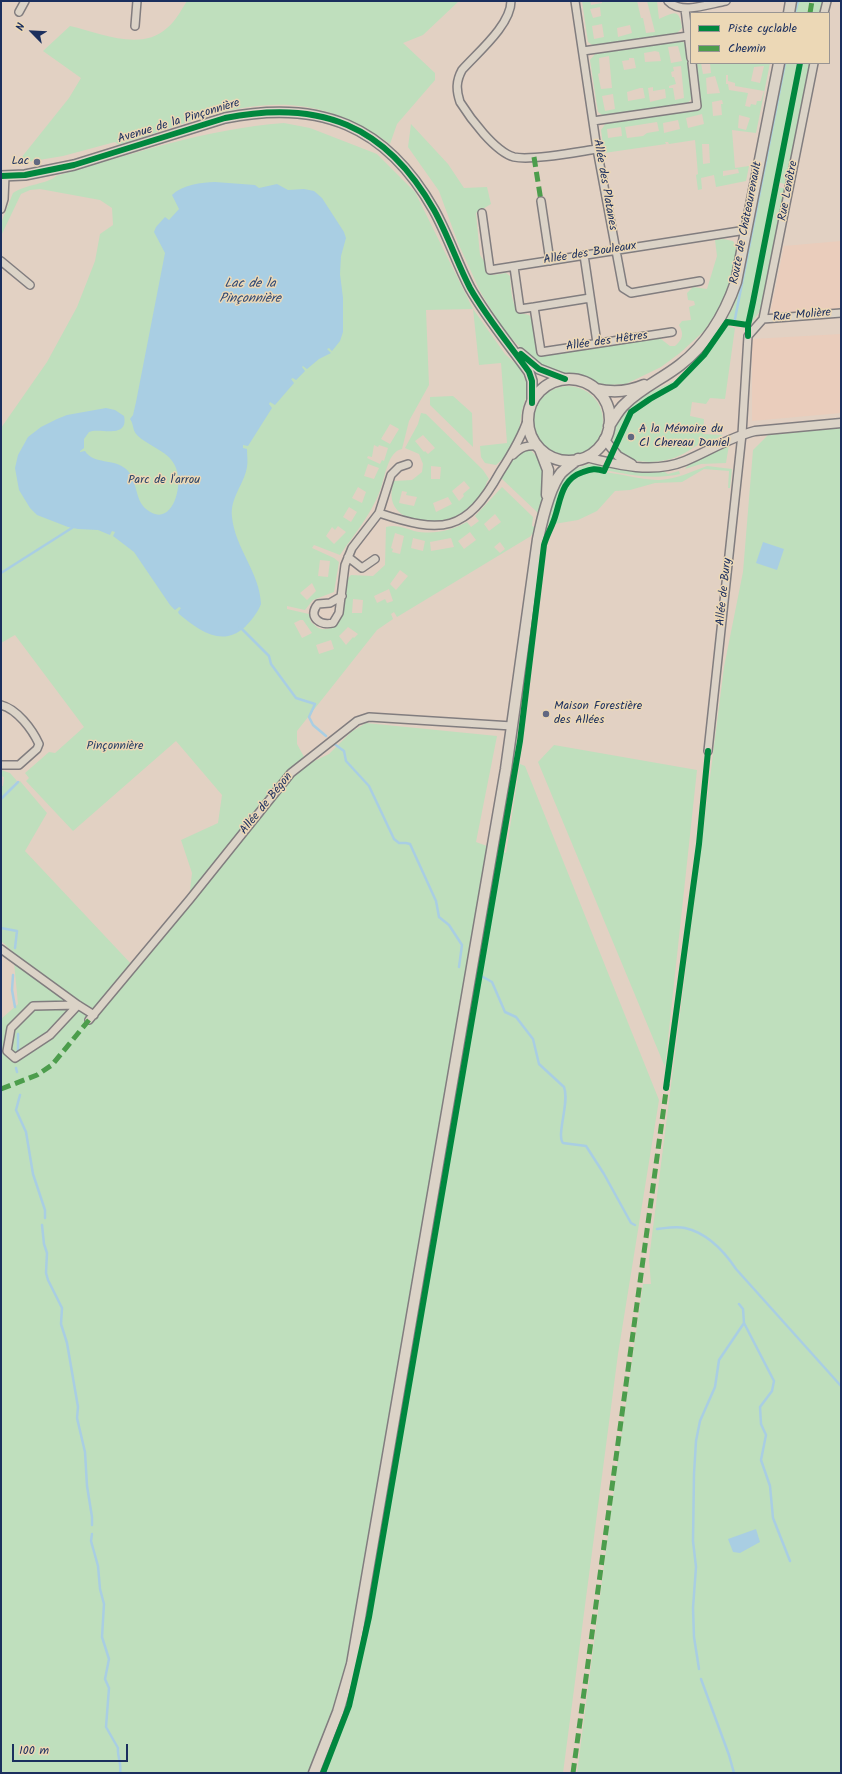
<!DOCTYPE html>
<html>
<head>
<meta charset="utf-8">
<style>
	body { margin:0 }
	#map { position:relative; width:842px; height:1774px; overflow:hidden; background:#e2d1c3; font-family:Kalam,sans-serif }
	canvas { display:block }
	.frame { position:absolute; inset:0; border:2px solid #1b2f5e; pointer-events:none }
	.legend { position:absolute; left:690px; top:12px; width:140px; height:52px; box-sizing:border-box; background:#ecd8b6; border:1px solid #989493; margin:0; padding:5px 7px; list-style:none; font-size:12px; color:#1b2f5e }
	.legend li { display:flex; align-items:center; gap:8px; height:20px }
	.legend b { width:20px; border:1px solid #989493 }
	.north { position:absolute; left:12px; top:12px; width:40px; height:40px; -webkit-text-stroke:3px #ecd8b6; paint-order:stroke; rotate:294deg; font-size:11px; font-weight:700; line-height:16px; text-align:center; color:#1b2f5e }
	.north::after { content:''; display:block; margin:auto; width:14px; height:18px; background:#1b2f5e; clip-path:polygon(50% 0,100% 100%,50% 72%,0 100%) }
	.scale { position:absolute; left:12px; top:1744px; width:116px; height:18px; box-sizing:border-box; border:2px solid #1b2f5e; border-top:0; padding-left:5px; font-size:12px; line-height:14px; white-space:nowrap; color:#1b2f5e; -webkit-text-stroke:3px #ecd8b6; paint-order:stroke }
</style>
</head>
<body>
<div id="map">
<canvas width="842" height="1774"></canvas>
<div class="frame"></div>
<ul class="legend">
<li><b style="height:5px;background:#00873e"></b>Piste cyclable</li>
<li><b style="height:5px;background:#4c9d4c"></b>Chemin</li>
</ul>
<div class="north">N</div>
<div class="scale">100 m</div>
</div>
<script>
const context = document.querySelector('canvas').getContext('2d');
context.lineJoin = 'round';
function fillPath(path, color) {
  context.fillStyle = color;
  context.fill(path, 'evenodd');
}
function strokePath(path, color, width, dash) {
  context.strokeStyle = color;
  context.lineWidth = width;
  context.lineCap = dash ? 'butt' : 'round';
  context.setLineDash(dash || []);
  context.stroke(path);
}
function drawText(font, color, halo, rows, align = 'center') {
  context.font = font + ' Kalam,sans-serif';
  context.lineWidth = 3;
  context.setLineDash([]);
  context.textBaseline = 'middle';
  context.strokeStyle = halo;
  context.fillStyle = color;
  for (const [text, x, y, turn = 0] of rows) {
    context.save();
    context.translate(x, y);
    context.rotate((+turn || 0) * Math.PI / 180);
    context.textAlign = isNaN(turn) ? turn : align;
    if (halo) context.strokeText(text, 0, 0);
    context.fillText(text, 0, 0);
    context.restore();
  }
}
fillPath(new Path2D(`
	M841,241V309L773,314L771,309L784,246Z
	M841,334V413L752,421V339Z`), '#eacdbc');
fillPath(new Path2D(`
	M187,1H459L423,35L403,43L435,73V80L397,124L390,144C293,74 219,113 119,145L115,142L63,156L21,163V158L69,98L81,78L43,51L70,26C100,33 141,52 167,28C176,21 181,10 187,1Z
	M582,1H590L591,5L602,3V1H637L641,18H643L646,33L655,32L647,1H657L659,19C674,13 679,7 682,28L676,34L595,47L588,42ZM600,7L601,16L593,18L590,9ZM602,24L604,37L594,39L592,26ZM630,25L632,33L618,37L617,28Z
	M796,1H810L807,13H794Z
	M813,1H825L823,13H811Z
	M680,40L686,44L693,97L687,104L605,117L598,112L590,60L596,53ZM678,46L682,61L671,63L668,47ZM655,51L659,52L661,61L645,62L644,53ZM609,56L612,88L601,89L598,74L600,73L599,58ZM629,58H634L636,68L624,70L622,61L629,60ZM681,66L684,98L675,100L673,88H669V86L676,84L674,77H672L671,72L674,71L673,67ZM653,87V91L665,89L666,98L650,102L648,88ZM640,88H643L645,98L628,101L627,92ZM613,94L615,109L605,111L602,96Z
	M695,63H701L703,74L711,73L710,63H751V64L770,63L756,133L732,130L735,168L749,166L746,181L716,187L714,175L701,178L702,189L698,190L696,175L698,174L695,140L669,144L668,142H665L666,144L604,153L601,130L606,123L701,109ZM764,66L760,83L751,81L754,67ZM726,75H728V81L735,83V86L764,91L761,101H757L756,105L751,104L750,107L745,106L748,93L729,90L728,84H726ZM715,76L720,93L707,94L706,78ZM722,100L723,104H721L722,115L713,116L712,102ZM702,114L704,124L688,128L686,118ZM739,115L750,118L746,130L738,128ZM678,120L680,129L664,133L663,123ZM657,122L659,131L647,133L643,136L627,138L625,127ZM621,127L622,136L608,138L607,129ZM702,144H709L710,163L703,164ZM738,169L739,173L723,176V171Z
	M784,63H797L746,322L729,320L727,318L733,308L738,292Z
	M801,63H813L788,185L778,182Z
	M284,123L310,128L377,154L415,192L473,309L505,354L520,368L529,388L522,410L519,432L506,456L496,465L485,463L481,457L480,446L507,443L501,363L479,365L473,309L426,310L429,385L409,421L402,449C388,451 385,477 381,488C372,514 355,533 340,555L314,545L312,548L334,558L339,562L334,592L313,600L305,610L287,606V609L309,614L311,622L318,628C345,637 345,595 348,578L351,575L373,576L385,565L386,527C396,524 405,528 414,531C433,535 450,531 467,522L471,527L479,521L475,516L502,487L533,517L532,526L535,527L533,537L532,533L531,536L397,617L394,612L391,614L393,619L377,630L297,731V744L308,764L329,754L351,732L366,723L497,736L476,842L506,853L520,764L525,766L659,1100L618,1354L563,1773H1V1019L18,1004L13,952L1,941V786H3L4,777L1,776V770L10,773L17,781L11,787L20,781L47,813L25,851L134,967L189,899L192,873L181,840L218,823L222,795L176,741L73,831L26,781L29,778L25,773L49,752L55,753L84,727L15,635L1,643V428L47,362L77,307L95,261L100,234L113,225L112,208L100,200L40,189L30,190L21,194L1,236V223L13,193C26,184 48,184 56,176C131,154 206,129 284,123ZM390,424L399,429L390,444L381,439ZM374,445L378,447L379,445L388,448L384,461L382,460L380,464L367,458L368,456L372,457ZM368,464L379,468L374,479L364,476ZM358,487L366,492L362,503L352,498ZM349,507L357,512L351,522L343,517ZM495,514L501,522L489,531L484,524ZM338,526L346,532L334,544L326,536L332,527L335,530ZM470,532L476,540L464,549L458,541ZM395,533L404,536L400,554L392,552L393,549L391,548ZM413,538L425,541L423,551L411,548ZM451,538L454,547L431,551L430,542ZM500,542L505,549L500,553L494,547ZM320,560L330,561L328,577L318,576ZM400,570L408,576L396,590L390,584ZM312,583L316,591L307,600L300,593ZM389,589L393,601L387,603L385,599L377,603L374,596ZM353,599L363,600L362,613H352ZM300,620H303L312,633L302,638L294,623ZM348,627L358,634L354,638L353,637L346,645L339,636ZM331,640L334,649L319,654L316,645Z
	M411,124L448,164L464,188L487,187L491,204L476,213L480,255L493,275L506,273L510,276C511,286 511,306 520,313C523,314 526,314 529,315L532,319L536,349L546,355L657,336L670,346H675C683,339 684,334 679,325L682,321L691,320L689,307L695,305L694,301L688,300L687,293L693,287L707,289L717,256L715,240L723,239L733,241L738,249L732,283L718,310L704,331L680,353L661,367L626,384L608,385L597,383L585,377L553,372L541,368L505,332L481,293L458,243L439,191L408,147Z
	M777,187L788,189L768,285L761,310L751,323Z
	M726,326L735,328L725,399L710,398L706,404L692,402L690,416L704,419L703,434L723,435L706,444L701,443C689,450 679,458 666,460C650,464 621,463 614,445C611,438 617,422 620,416C633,393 665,389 684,375C701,362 713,343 726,326Z
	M533 421a35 35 0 1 1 70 0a35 35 0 1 1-70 0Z
	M453,396L472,413L473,447L430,405V397Z
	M421,413L426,414L483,470L489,479C486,482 487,483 485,487C481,497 469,508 460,514C434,529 379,523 394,481L412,480L422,472L423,464L419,454L405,448L418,424ZM423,435L435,448L428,454L425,451L424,452L415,441ZM431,466L441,467L440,479H431ZM464,481L470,488L463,494L464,496L459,501L452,491ZM402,491L407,492L406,495L417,497L414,506L399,503ZM448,497L452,504L436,512L433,503Z
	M841,428V1773H577L616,1474L643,1284H651L649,1259L724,667L743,572L753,450L768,435Z
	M729,445L726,463L701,464L685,469C691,460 717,447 729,445Z
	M528,448C551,467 546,488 538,513L501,478L518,453Z
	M589,464L603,465L602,469C566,463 559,498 551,524L546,525C552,495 557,472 589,464Z
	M606,466L635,472L663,471L668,474L679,471L680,474C655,480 630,475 605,470Z
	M707,466L732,469L730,488H728L729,471L704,469L682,482L655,483L630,490L615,491L597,511L578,520L554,524C557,512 560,490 570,481C592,461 632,481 660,480C676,479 691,472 707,466Z
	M554,745L697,770L665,1067L538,762Z`), '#bfdfbd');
fillPath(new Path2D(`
	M215,182L255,185L259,188L277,184L288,190L304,189L314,191L322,198L344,232L346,238L341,256L340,274L343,298V332L340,341L332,351L329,348L327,349L331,353L319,359L307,369L303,366L302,367L305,371L296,380L293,378L291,379L294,383L275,405L270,402L269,404L272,408L248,446L243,445V448L247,449C247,455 248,462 247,467C244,485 230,497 232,517C235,548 260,573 261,604C258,612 251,621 245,627C222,648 198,630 179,614L178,612L181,608L179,607L175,610L170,605L134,552L113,536L115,532L112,531L110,535L98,530L78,529L68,527L37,515L30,508L19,490L15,468L18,455L28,437L41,427L57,419L67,415L106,408L115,410L124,416C129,440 99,427 89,432L84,439V448L80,451V452L85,451C94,465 114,458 126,469C138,479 134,499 146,509C171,530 184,487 176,468C170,451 149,447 137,435C132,430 134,424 130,419L133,415L136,402L165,253L154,232L156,227L165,217L169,220L179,209L172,195C182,185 202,182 215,182Z
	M763,542L784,549L777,570L756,563Z
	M756,1529L760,1542L740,1553L733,1552L728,1539Z`), '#a9cee3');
strokePath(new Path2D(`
	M795,13L798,1
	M735,319L785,63
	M1,573L75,526
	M240,627L269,656L271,664L296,698L315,704L309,717L313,725L326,736
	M333,743L344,751L346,761L369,786L394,839L399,843H406L410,844L436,901L439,917L449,925L462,945L459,967
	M1,799L18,782
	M1,928L17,931L15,948
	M13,975L12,990L15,1007
	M483,977L492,982L505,1012L516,1017L533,1039L539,1064L564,1087C570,1102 556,1135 563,1143L586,1146L604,1174L631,1223L635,1225
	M18,1034V1053
	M16,1068L17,1072
	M20,1095L16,1110L26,1132L33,1174L45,1210V1218
	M42,1225L44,1244L47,1253L46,1273L48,1280L62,1308L61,1324L67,1343L78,1407L77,1418L85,1452L87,1486L92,1517V1525
	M657,1229C666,1228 676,1226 685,1228C707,1233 724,1251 736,1269L841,1386
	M739,1304L743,1309L744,1323L774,1381L772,1391L760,1407L761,1424L766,1435L761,1460L770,1486L773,1518L790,1561
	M92,1534L91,1541L98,1566L100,1589L104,1604L102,1637L109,1659L105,1679L109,1688L106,1727L118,1748C117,1757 122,1763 120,1773
	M699,1669L694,1637L693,1608L696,1567L693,1541L694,1474L696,1441L700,1421L715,1387L719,1360L744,1323
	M701,1679L729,1755L734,1773`), '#a9cee3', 2.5);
const minor = new Path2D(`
	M511,1C511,25 477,53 462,70C456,81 456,90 460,102C470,118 495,152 514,157C531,161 577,152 597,149
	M575,1L597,149L623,288L631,293L700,281
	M668,1C681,15 709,4 726,1
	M685,9L691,58
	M19,12L25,1
	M824,13L827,1
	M135,26L137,1
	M583,51L688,36
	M593,121L697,106L692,63
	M541,201L550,261
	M1,209L4,199L5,176
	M482,213L490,270L746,230
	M584,255L597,343
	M1,261L30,285
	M514,267L520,309L534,307L541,352L672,332
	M534,307L590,298
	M763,319L814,63
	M763,319L841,313
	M513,455C521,447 526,445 538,446
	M379,513C442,534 466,533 500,472C511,455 522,437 528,418
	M348,557L362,568L375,559
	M342,596L330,603L318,604C307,617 320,626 333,623L339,613L345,565L352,548L379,513L391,475L399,467L408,464
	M1,705C17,709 32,729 39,744L37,749L19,765H1
	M708,751L742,434L748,336L763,319
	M1,949L78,1005
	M78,1005L33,1006L11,1028L7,1051L15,1058L50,1035L78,1005L94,1015
	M89,1020L190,899L291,773L357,721L369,717L512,726`);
const tertiary = new Path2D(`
	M604,439L618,456L632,464
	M586,457C618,465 653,474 685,461C709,451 730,437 755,431L841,423`);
const secondary = new Path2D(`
	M1,176L25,175L74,165L225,118C320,99 386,125 434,210C448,235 457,263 470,288C487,318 509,344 529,372L532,381V403
	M520,353L539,369L565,379`);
const primary = new Path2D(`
	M789,13L791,1
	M528 420a41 41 0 1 1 82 0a41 41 0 1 1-82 0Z
	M596,389C613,393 628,392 644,385
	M609,426C614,419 618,410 625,404C641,388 662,379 680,365C707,344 725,314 736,282L779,63
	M540,449L548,470L547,495
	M314,1773L338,1712L352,1664L506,769L538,539C542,520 549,488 561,473C566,468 572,464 578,459`);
strokePath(minor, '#817d7f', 10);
strokePath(tertiary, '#817d7f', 11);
strokePath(secondary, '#817d7f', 12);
strokePath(primary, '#817d7f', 13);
strokePath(minor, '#dbd3c7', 7);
strokePath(tertiary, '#dbd3c7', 8);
strokePath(secondary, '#dbd3c7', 9);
strokePath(primary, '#dbd3c7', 10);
strokePath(new Path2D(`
	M810,13L812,1
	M534,157L541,201
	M1,1089L37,1075L52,1065L89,1020
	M573,1773L667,1084`), '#4c9d4c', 5, [10, 5]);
strokePath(new Path2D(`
	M1,176L25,175L74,165L225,118C320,99 386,125 434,210C448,235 457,263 470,288C487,318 509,344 529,372L532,381V403
	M748,336V325L753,302L800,63
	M521,354L539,369L565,379
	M666,1088L699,844L708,751
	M323,1773L349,1706L369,1617L520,741L544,545C546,538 549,532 552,525C561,506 558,480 583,472C591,469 596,468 604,471L631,412L650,399L675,385L704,355L727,322L748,325`), '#00873e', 6);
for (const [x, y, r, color] of [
	[37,162,4,"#616881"],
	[631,437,4,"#616881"],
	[546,714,4,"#616881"]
]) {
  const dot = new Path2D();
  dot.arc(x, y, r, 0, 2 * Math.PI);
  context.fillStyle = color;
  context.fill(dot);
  strokePath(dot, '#ecd8b6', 1.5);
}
drawText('12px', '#1b2f5e', '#ecd8b6', [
	["Avenue de la Pinçonnière",179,122,-17],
	["Allée des Platanes",604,185,80],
	["Rue Lenôtre",789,191,-79],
	["Route de Châteaurenault",747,223,-79],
	["Allée des Bouleaux",590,254,-9],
	["Rue Molière",802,316,-5],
	["Allée des Hêtres",607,342,-8],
	["Allée de Bury",725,592,-84],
	["Allée de Bégon",267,804,-51]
]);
drawText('12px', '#1b2f5e', '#ecd8b6', [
	["Lac",29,162,"right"],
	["A la Mémoire du",639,430],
	["Cl Chereau Daniel",639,444],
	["Maison Forestière",554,707],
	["des Allées",554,721]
], 'left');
drawText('12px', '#284267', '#ecd8b6', [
	["Parc de l'arrou",164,481],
	["Pinçonnière",115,747]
]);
drawText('italic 13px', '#2d4774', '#ecd8b6', [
	["Lac de la",250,285],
	["Pinçonnière",250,300]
]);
</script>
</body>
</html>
